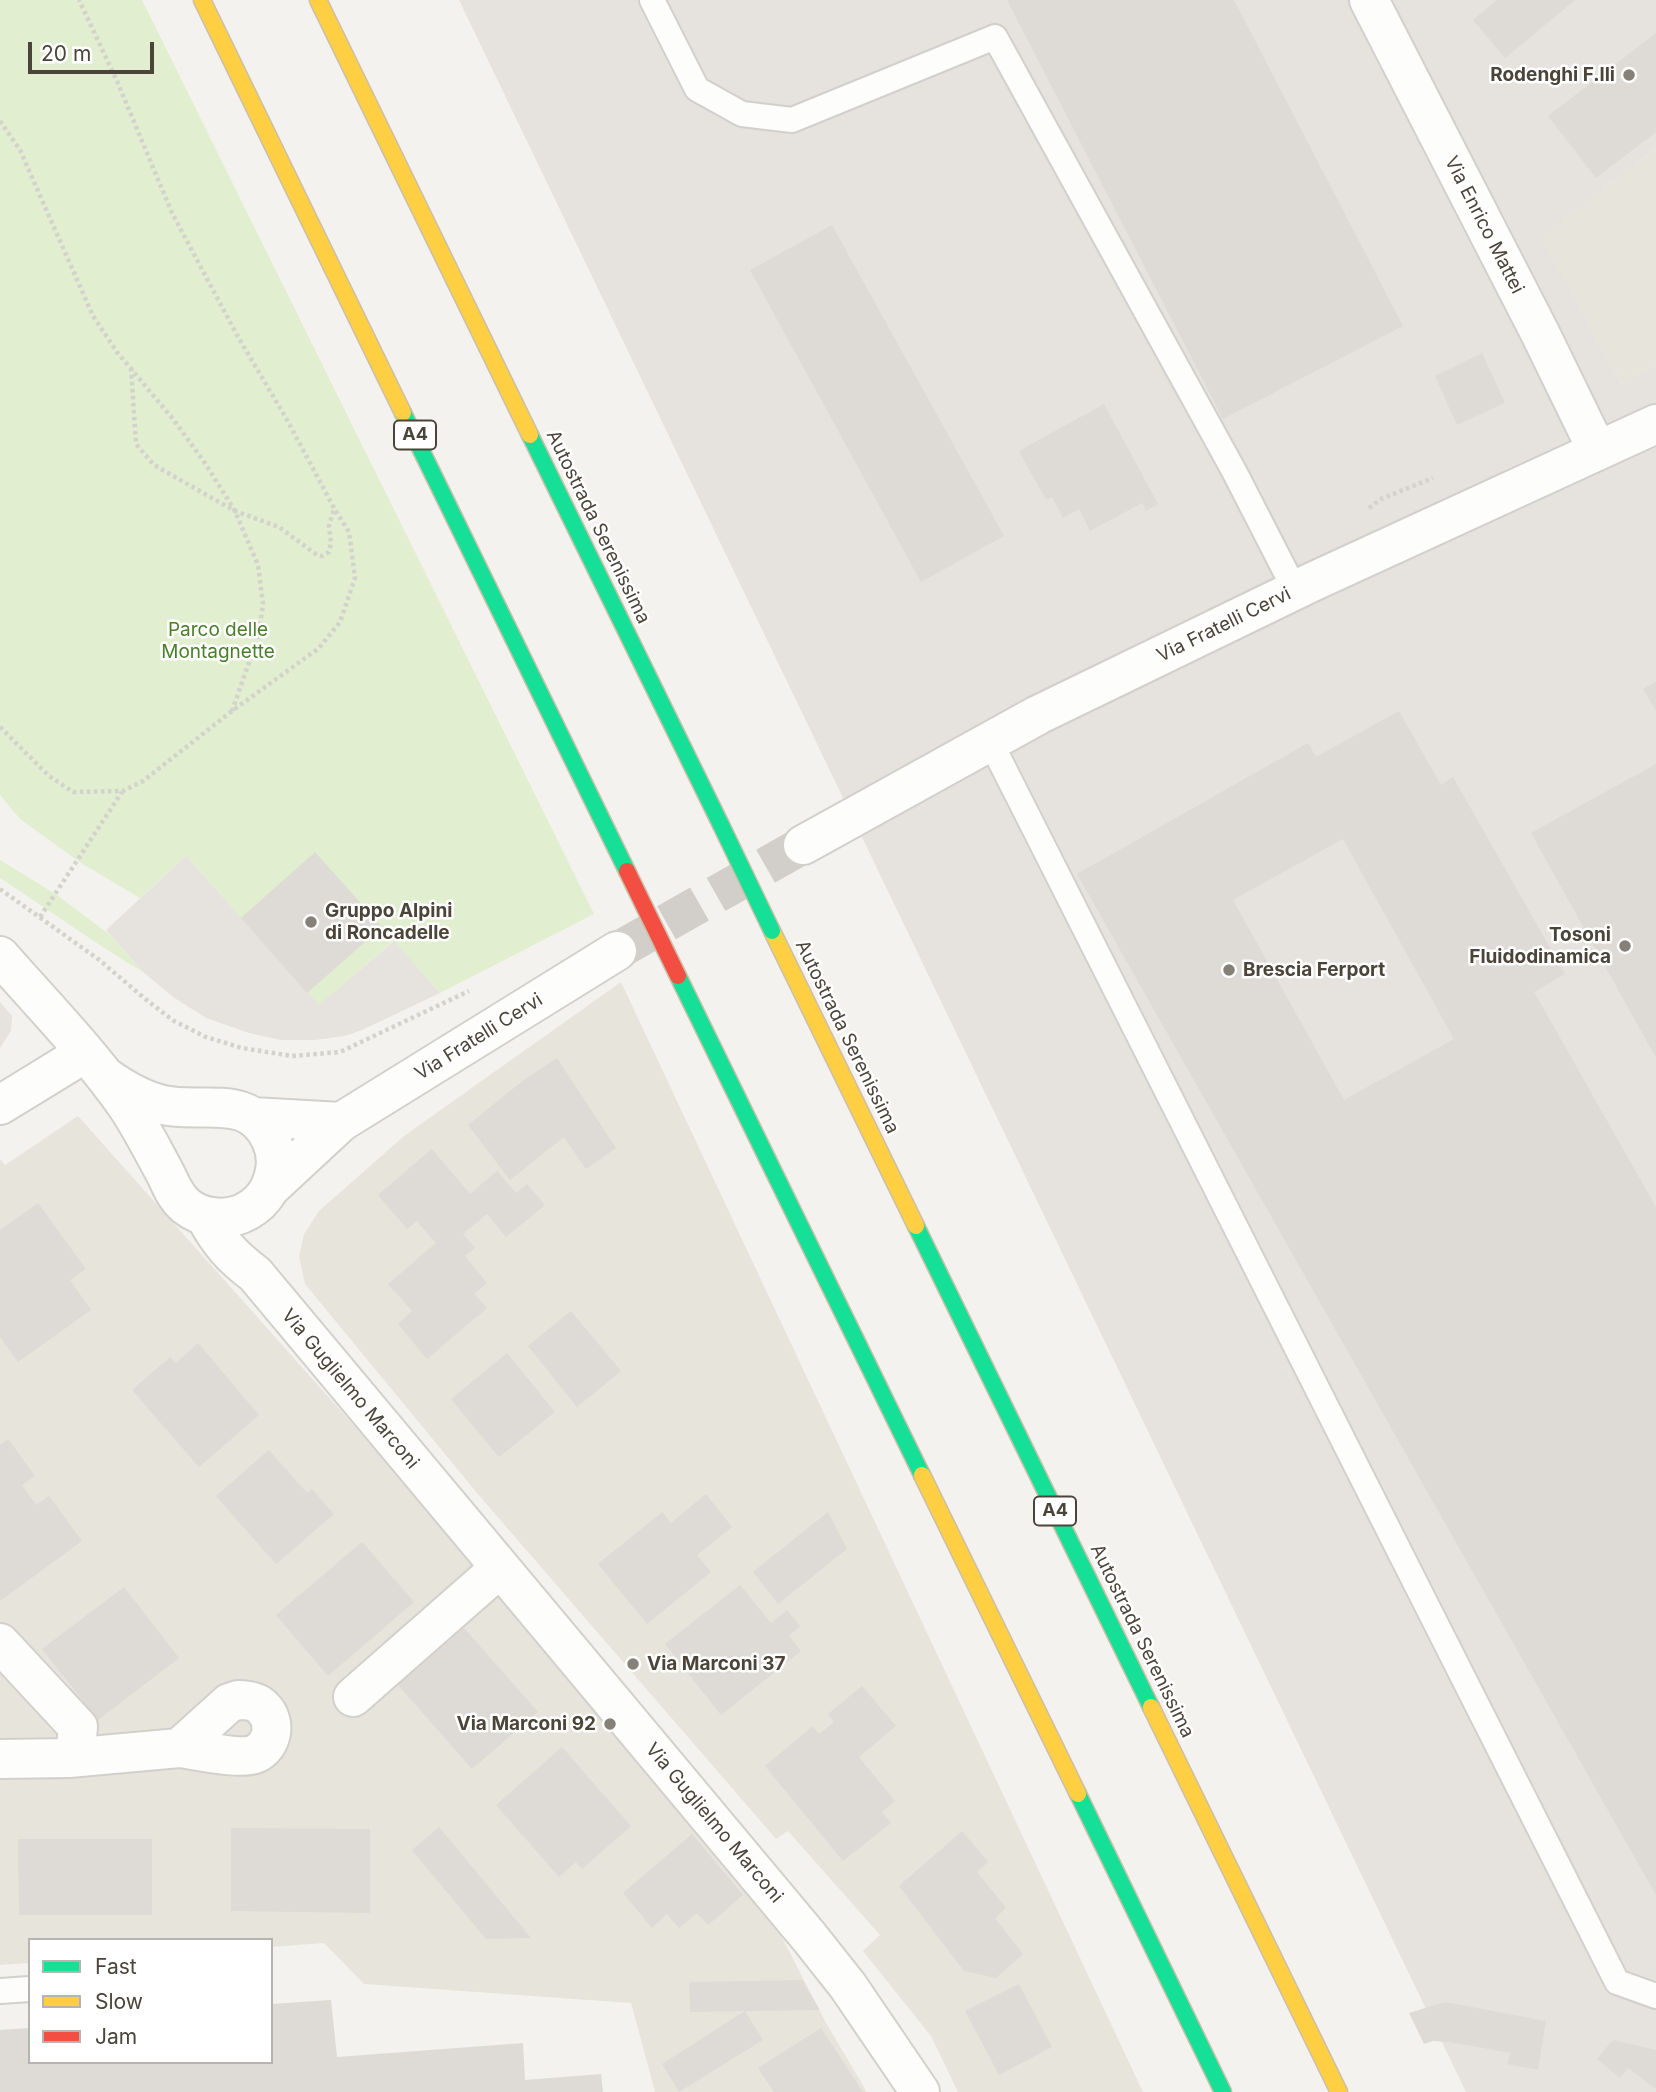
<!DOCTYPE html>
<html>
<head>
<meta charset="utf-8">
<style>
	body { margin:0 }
	#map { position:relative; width:1656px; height:2092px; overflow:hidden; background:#f4f2ee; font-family:Inter,sans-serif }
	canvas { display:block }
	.legend { position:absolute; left:28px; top:1938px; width:245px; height:126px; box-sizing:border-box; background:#fff; border:2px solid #b7b4b0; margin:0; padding:9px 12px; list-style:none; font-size:21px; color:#4b4439 }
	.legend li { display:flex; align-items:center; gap:14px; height:35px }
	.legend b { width:35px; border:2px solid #b7b4b0 }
	.scale { position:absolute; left:28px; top:42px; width:126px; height:32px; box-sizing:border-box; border:4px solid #4b4439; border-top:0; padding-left:9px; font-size:21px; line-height:24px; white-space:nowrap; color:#4b4439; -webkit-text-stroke:5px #fff; paint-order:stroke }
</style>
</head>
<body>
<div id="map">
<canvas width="1656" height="2092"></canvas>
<ul class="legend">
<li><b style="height:9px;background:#16e098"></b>Fast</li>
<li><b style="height:9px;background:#ffcf43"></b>Slow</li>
<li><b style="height:9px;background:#f24e42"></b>Jam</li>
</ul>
<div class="scale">20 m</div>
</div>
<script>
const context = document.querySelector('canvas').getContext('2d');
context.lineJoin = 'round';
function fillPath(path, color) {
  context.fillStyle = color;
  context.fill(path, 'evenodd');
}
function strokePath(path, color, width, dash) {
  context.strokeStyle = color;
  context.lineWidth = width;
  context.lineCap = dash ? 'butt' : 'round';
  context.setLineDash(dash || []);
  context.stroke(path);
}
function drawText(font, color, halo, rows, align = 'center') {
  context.font = font + ' Inter,sans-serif';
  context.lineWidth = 5;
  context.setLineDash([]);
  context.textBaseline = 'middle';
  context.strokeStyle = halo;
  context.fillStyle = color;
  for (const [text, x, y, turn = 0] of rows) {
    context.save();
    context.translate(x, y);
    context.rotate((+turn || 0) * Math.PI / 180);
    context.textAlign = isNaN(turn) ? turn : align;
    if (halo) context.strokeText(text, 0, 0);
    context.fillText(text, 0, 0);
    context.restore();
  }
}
fillPath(new Path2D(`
	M1656,148V365L1622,384L1540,237Z
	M621,982L1143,2092H958L931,2036L863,1951L880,1935L788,1831L776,1839L477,1493L305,1284L299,1256L304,1234L319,1211L404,1136Z
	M78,1116L473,1559L772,1918L826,2023L867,2092H655L631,2003L364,1984L324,1943L271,1947V1940H30V1963L0,1965V1159L5,1165Z`), '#e7e4dc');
fillPath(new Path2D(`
	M459,0H1656V148L1541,237L1622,384L1656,365V2092H1466Z`), '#e6e2de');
fillPath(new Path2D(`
	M0,0H142L594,914L440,993L393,941L319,1006L186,856L140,898L81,863L20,819L0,795Z
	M0,860L57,895L110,935L143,972C94,943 48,909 0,878Z`), '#e1eecf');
fillPath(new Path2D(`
	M186,856L319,1005L394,941L440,993L362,1030L345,1036L315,1040H280L249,1033L206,1018L173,997L143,972L106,930Z
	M0,1002L12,1016L11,1031L0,1048Z`), '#e6e3df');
fillPath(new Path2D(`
	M1007,0H1234L1403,326L1223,419Z
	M1497,0H1575L1505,58L1473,20Z
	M1656,33V132L1596,178L1548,116Z
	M832,225L1004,536L921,582L750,270Z
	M1482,353L1505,403L1457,425L1435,376Z
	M1104,404L1158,504L1146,511L1142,503L1090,531L1079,509L1063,518L1052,497L1046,500L1019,451Z
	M1656,682V711L1643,689Z
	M1399,711L1441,785L1453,777L1565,974L1534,992L1656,1207V1895L1077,874L1308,743L1316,757ZM1343,839L1454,1039L1344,1100L1233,900Z
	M1656,764V1058L1531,833Z
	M315,852L382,927L307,993L241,918Z
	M557,1058L616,1148L586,1169L564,1137L510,1180L468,1125L525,1079Z
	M432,1149L470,1194L497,1171L516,1193L527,1184L545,1205L506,1237L487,1214L463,1234L475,1248L465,1256L487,1283L474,1294L487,1308L427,1359L398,1324L412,1311L388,1284L436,1243L417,1221L407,1229L378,1195Z
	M38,1203L86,1269L70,1280L91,1310L18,1362L0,1337V1230Z
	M571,1311L621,1371L577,1407L528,1346Z
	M198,1343L259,1415L199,1467L132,1390L170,1357L176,1363Z
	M507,1353L555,1412L499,1457L451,1399Z
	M8,1439L35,1476L22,1485L36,1505L49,1496L82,1541L0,1601V1445Z
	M269,1450L307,1493L312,1489L334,1514L276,1564L216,1496Z
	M706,1494L732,1527L697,1555L711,1572L647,1624L598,1564L662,1512L671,1523Z
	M828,1512L847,1549L778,1604L753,1572Z
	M362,1542L414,1602L328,1676L276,1615Z
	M740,1585L771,1623L787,1610L800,1626L789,1636L801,1651L721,1715L665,1644Z
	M124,1587L179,1658L98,1720L42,1649Z
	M464,1628L538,1712L472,1769L398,1685Z
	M862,1686L896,1726L859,1757L895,1801L882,1812L891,1823L843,1861L765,1766L813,1726L819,1734L834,1722L828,1714Z
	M562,1747L631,1826L582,1869L576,1862L559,1877L496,1805Z
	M439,1827L531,1938L486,1939L412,1850Z
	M231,1828L370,1829V1913L231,1911Z
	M962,1831L988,1862L977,1872L1006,1908L995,1918L1023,1954L996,1978L964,1971L899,1886Z
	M692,1834L743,1895L708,1925L697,1913L679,1928L667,1914L652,1928L623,1893Z
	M18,1839H152V1915H19Z
	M802,1980L820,2010L690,2012L689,1982Z
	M1019,1984L1052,2047L999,2075L965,2011Z
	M331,2000L337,2057L523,2043L525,2080L601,2074L603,2092H0V2030L30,2028V2062H271V2004Z
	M1445,2002L1546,2021L1538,2070L1507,2064L1511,2053L1450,2042L1433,2041L1424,2044L1409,2013Z
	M745,2011L763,2040L679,2092L662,2064Z
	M821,2028L863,2092H774L758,2068Z
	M1613,2040L1656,2050V2089L1628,2068L1620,2078L1597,2059Z`), '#dedbd6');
strokePath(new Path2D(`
	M617,951L803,845`), '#d2cfca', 38, [38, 19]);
const lane = new Path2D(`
	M652,0L697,89L742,114L792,120L995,37L1234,471L1295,590
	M990,741L1617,1982L1656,1996
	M0,1991L30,1989`);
const street = new Path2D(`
	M1369,0L1540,333L1597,450
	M803,845L1038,715L1310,583L1656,424
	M0,956C43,1005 90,1053 127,1106C141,1127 152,1149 164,1171C171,1184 174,1196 186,1206C201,1218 223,1221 241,1214C260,1206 272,1191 275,1170C277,1160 275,1149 271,1140C250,1092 202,1114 163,1105C141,1100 123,1089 106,1077
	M0,1105L85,1053
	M253,1117L341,1122
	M271,1187L341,1122L617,951
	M205,1216C219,1242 231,1256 255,1274L810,1938L848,1986L920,2092
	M0,1643L78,1727L76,1746L69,1758
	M353,1697L500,1568
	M238,1700C247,1700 257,1701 263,1708C277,1721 273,1746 255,1754C241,1760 196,1750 179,1748L229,1703Z
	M0,1759L69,1758L179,1748`);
const fast = new Path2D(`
	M403,413L627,871
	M530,435L721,825
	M678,976L922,1475
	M916,1226L1151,1707
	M1078,1794L1223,2092`);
const slow = new Path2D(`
	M202,0L403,413
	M318,0L530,435
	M772,931L916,1226
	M922,1475L1078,1794
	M1151,1707L1339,2092`);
strokePath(lane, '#d2d0cb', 28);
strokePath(street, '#d2d0cb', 42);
strokePath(fast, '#ccbfa9', 19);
strokePath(slow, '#ccbfa9', 19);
strokePath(new Path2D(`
	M0,121L20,150L93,316L117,352L173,419L205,463L235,511L258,565L263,604L259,634L232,711
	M131,368L136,444L154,465L235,511L279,527L317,555L322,556L329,552L331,543L329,526L334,509
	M1369,508L1381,499L1433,478
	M0,727L49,776L73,792L123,791L143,781L232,711L319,648L340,622L355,578L349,532L334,508L286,418L238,337L172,213L117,81L79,0
	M0,889L98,959L149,1002L174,1021L206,1037L242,1048L292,1056L340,1052L469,991
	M40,917L122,792`), '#d3d2cc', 4.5, [3.5, 3.5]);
strokePath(lane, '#fdfdfc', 24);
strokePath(street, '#fdfdfc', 38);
strokePath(fast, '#16e098', 16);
strokePath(slow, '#ffcf43', 16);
const fastBridge = new Path2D(`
	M721,825L772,931`);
const jamBridge = new Path2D(`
	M627,871L678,976`);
strokePath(fastBridge, '#ccbfa9', 19, []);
strokePath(jamBridge, '#ccbfa9', 19, []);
strokePath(fastBridge, '#16e098', 16);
strokePath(jamBridge, '#f24e42', 16);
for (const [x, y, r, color] of [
	[1629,75,7,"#868178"],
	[311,922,7,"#868178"],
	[1625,946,7,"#868178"],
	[1229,970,7,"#868178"],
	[633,1664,7,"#868178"],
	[610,1724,7,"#868178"]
]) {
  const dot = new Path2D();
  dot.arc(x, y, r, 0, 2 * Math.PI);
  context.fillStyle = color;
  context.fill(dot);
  strokePath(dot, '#fff', 2.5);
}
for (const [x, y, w] of [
	[415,435,42],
	[1055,1511,42]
]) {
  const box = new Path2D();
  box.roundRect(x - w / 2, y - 14.5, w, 29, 5);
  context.fillStyle = '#fff';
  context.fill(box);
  strokePath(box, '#4b4439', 2);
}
drawText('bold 18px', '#4b4439', null, [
	["A4",415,435],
	["A4",1055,1511]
]);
drawText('bold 19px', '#4b4439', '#fff', [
	["Rodenghi F.lli",1615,75],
	["Gruppo Alpini",325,911,"left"],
	["di Roncadelle",325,933,"left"],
	["Tosoni",1611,935],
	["Fluidodinamica",1611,957],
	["Brescia Ferport",1243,970,"left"],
	["Via Marconi 37",647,1664,"left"],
	["Via Marconi 92",596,1724]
], 'right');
drawText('19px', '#4b4439', '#fff', [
	["Via Enrico Mattei",1484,225,63],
	["Autostrada Serenissima",598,527,64],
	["Via Fratelli Cervi",1224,625,-26],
	["Via Fratelli Cervi",479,1037,-32],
	["Autostrada Serenissima",847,1037,64],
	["Via Guglielmo Marconi",350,1389,50],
	["Autostrada Serenissima",1142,1641,64],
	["Via Guglielmo Marconi",714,1823,50]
]);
drawText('19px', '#4a7f2a', '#fff', [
	["Parco delle",218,630],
	["Montagnette",218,652]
]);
</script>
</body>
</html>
